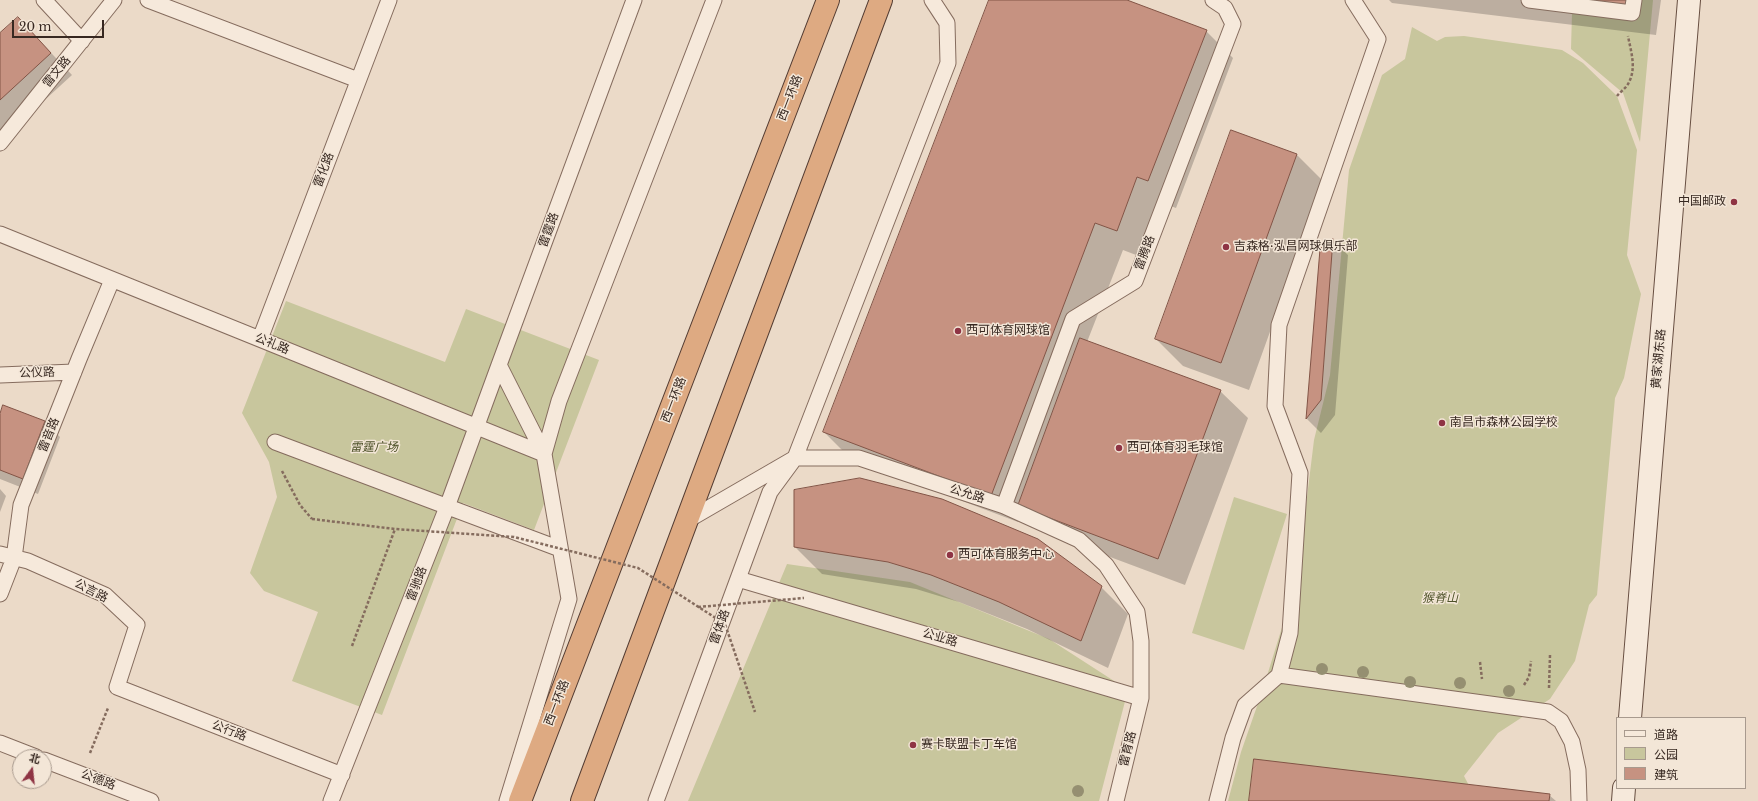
<!DOCTYPE html>
<html>
<head>
<meta charset="utf-8">
<style>
	body { margin:0 }
	#map { position:relative; width:1758px; height:801px; overflow:hidden; background:#ebdac8; font-family:"Libre Baskerville","Noto Sans SC",serif }
	canvas { display:block }
	.legend { position:absolute; left:1616px; top:717px; width:130px; height:72px; box-sizing:border-box; background:#f3e6d7; border:1px solid #a89a8e; margin:0; padding:5px 7px; list-style:none; font-size:12px; color:#372821 }
	.legend li { display:flex; align-items:center; gap:8px; height:20px }
	.legend b { width:20px; border:1px solid #a89a8e }
	.north { position:absolute; left:12px; top:749px; width:40px; height:40px; box-sizing:border-box; background:#f3e6d7; border:1px solid #a89a8e; border-radius:50%; rotate:15deg; font-size:11px; font-weight:700; line-height:16px; text-align:center; color:#372821 }
	.north::after { content:''; display:block; margin:auto; width:14px; height:18px; background:#8f3444; clip-path:polygon(50% 0,100% 100%,50% 72%,0 100%) }
	.scale { position:absolute; left:12px; top:20px; width:92px; height:18px; box-sizing:border-box; border:2px solid #372821; border-top:0; padding-left:5px; font-size:12px; line-height:14px; white-space:nowrap; color:#372821; -webkit-text-stroke:3px #f3e6d7; paint-order:stroke }
</style>
</head>
<body>
<div id="map">
<canvas width="1758" height="801"></canvas>
<ul class="legend">
<li><b style="height:5px;background:#f6e9db"></b>道路</li>
<li><b style="height:11px;background:#c8c69d"></b>公园</li>
<li><b style="height:11px;background:#c69281"></b>建筑</li>
</ul>
<div class="north">北</div>
<div class="scale">20 m</div>
</div>
<script>
const context = document.querySelector('canvas').getContext('2d');
context.lineJoin = 'round';
function fillPath(path, color) {
  context.fillStyle = color;
  context.fill(path, 'evenodd');
}
function strokePath(path, color, width, dash) {
  context.strokeStyle = color;
  context.lineWidth = width;
  context.lineCap = dash ? 'butt' : 'round';
  context.setLineDash(dash || []);
  context.stroke(path);
}
function drawText(font, color, halo, rows, align = 'center') {
  context.font = font + ' "Libre Baskerville","Noto Sans SC",serif';
  context.lineWidth = 3;
  context.setLineDash([]);
  context.textBaseline = 'middle';
  context.strokeStyle = halo;
  context.fillStyle = color;
  for (const [text, x, y, turn = 0] of rows) {
    context.save();
    context.translate(x, y);
    context.rotate((+turn || 0) * Math.PI / 180);
    context.textAlign = isNaN(turn) ? turn : align;
    if (halo) context.strokeText(text, 0, 0);
    context.fillText(text, 0, 0);
    context.restore();
  }
}
fillPath(new Path2D(`
	M1639,0H1653L1640,142L1623,93L1571,49L1572,13L1636,21Z
	M1412,27L1437,41L1445,37L1464,36L1562,50L1583,63L1617,96L1637,150L1627,255L1641,294L1624,378L1615,398L1597,595L1589,605L1575,661L1550,699L1498,733L1464,776L1477,801H1228L1241,752L1262,692L1297,579L1314,440L1330,375L1349,170L1382,75L1405,59Z
	M286,301L445,362L466,309L599,360L534,530L463,503L382,715L292,681L318,612L264,591L250,573L277,497L269,462L242,413Z
	M1234,497L1287,514L1244,650L1192,633Z
	M787,564L910,582L1049,639L1128,690L1099,801H688Z`), '#c8c69d');
fillPath(new Path2D(`
	M990,0H1125L1206,31L1233,58L1176,208L1165,204L1144,258L1123,250L1087,342L1220,391L1248,418L1185,585L1046,533L1023,510L1018,522L851,459L824,432Z
	M1389,0H1661L1656,35L1392,3Z
	M18,18L72,75L0,141V35Z
	M1232,131L1297,155L1324,182L1249,390L1183,366L1156,339Z
	M1333,241L1348,255L1335,415L1321,433L1307,419L1321,250Z
	M4,406L45,422L60,437L38,494L0,479V416Z
	M0,489L6,496L0,512Z
	M795,547L1101,587L1128,614L1108,668L1027,629L959,602L916,589L822,574Z
	M1549,795L1556,801H1250Z`), '#0003');
const building = new Path2D(`
	M989,0H1127L1207,30L1148,181L1137,177L1117,231L1095,223L991,496L823,432Z
	M1561,0H1630L1629,8Z
	M18,17L51,53L0,100V33Z
	M1231,130L1297,154L1221,363L1155,339Z
	M1333,239L1321,400L1306,419L1320,249Z
	M1080,338L1221,390L1158,559L1018,506Z
	M3,405L45,421L23,479L0,470V414Z
	M860,478L942,499L1038,539L1102,586L1081,641L999,602L931,575L888,562L794,547V490Z
	M1254,759L1550,794L1549,801H1249Z`);
fillPath(building, '#c69281');
strokePath(building, '#825446', 1);
const service = new Path2D(`
	M44,0L82,41
	M148,0L358,80
	M1529,0L1632,13L1634,0
	M0,143L114,0
	M0,234L544,454
	M260,339L389,0
	M0,375L74,372
	M275,442L560,549
	M544,454L499,365L634,0
	M1004,506L1073,319L1135,281L1233,24L1225,8L1213,0
	M688,520L795,458H859L1004,506L1079,540L1106,565L1137,612L1141,641V698L1116,801
	M0,554L28,561L105,595L137,625L117,687L342,775
	M738,579L1141,698
	M0,594L14,558L21,505L79,359L112,280
	M1279,675L1548,712L1561,721L1572,742L1578,770L1579,801
	M0,743L36,757
	M44,760L151,801
	M331,801L447,507L499,365
	M507,801L569,599L544,454L559,401L714,0
	M656,801L770,492L795,458L948,63L947,23L932,0
	M1217,801L1233,738L1245,705L1279,675L1290,633L1300,473L1275,406L1279,325L1378,39L1353,0`);
const secondary = new Path2D(`
	M1630,718L1689,0
	M1623,801L1624,788`);
const trunk = new Path2D(`
	M520,801L828,0
	M582,801L881,0`);
strokePath(service, '#856c5e', 17);
strokePath(secondary, '#674e41', 24);
strokePath(trunk, '#543c32', 24);
strokePath(new Path2D(`
	M1617,96C1620,92 1626,88 1628,84C1637,69 1631,52 1628,36
	M282,471L300,505L312,519
	M352,646L395,529
	M1480,662L1482,679
	M1524,685L1529,677L1531,661
	M1549,688L1550,655
	M90,753L108,708`), '#856c5e', 2.5, [3, 2]);
strokePath(service, '#f6e9db', 15);
strokePath(secondary, '#f6e9db', 22);
strokePath(trunk, '#deaa82', 22);
strokePath(new Path2D(`
	M312,519L395,529L514,537L638,568L725,624L755,712
	M698,607L804,598`), '#856c5e', 2.5, [3, 2]);
context.fillStyle = '#958f71';
for (const [x, y] of [
	[1322,669],
	[1363,672],
	[1410,682],
	[1460,683],
	[1509,691],
	[1078,791]
]) {
  context.beginPath();
  context.arc(x, y, 6, 0, 2 * Math.PI);
  context.fill();
}
for (const [x, y, r, color] of [
	[1734,202,4,"#8f3444"],
	[1226,247,4,"#8f3444"],
	[958,331,4,"#8f3444"],
	[1442,423,4,"#8f3444"],
	[1119,448,4,"#8f3444"],
	[950,555,4,"#8f3444"],
	[913,745,4,"#8f3444"]
]) {
  const dot = new Path2D();
  dot.arc(x, y, r, 0, 2 * Math.PI);
  context.fillStyle = color;
  context.fill(dot);
  strokePath(dot, '#f3e6d7', 1.5);
}
drawText('12px', '#372821', '#f3e6d7', [
	["雷文路",57,72,-51],
	["西一环路",790,98,-69],
	["雷化路",324,170,-69],
	["雷霆路",549,230,-70],
	["雷腾路",1145,253,-69],
	["公礼路",272,344,22],
	["黄家湖东路",1659,359,-85],
	["公仪路",37,373,-2],
	["西一环路",674,400,-69],
	["雷音路",49,435,-68],
	["公允路",967,494,18],
	["雷驰路",417,584,-69],
	["公言路",91,591,27],
	["雷体路",720,627,-70],
	["公业路",940,638,16],
	["西一环路",557,703,-69],
	["公行路",229,731,21],
	["雷育路",1128,749,-76],
	["公德路",98,780,21]
]);
drawText('12px', '#372821', '#f3e6d7', [
	["中国邮政",1726,202,"right"],
	["吉森格·泓昌网球俱乐部",1234,247],
	["西可体育网球馆",966,331],
	["南昌市森林公园学校",1450,423],
	["西可体育羽毛球馆",1127,448],
	["西可体育服务中心",958,555],
	["赛卡联盟卡丁车馆",921,745]
], 'left');
drawText('italic 12px', '#4e5229', '#f3e6d7', [
	["雷霆广场",374,448],
	["猴脊山",1440,599]
]);
</script>
</body>
</html>
